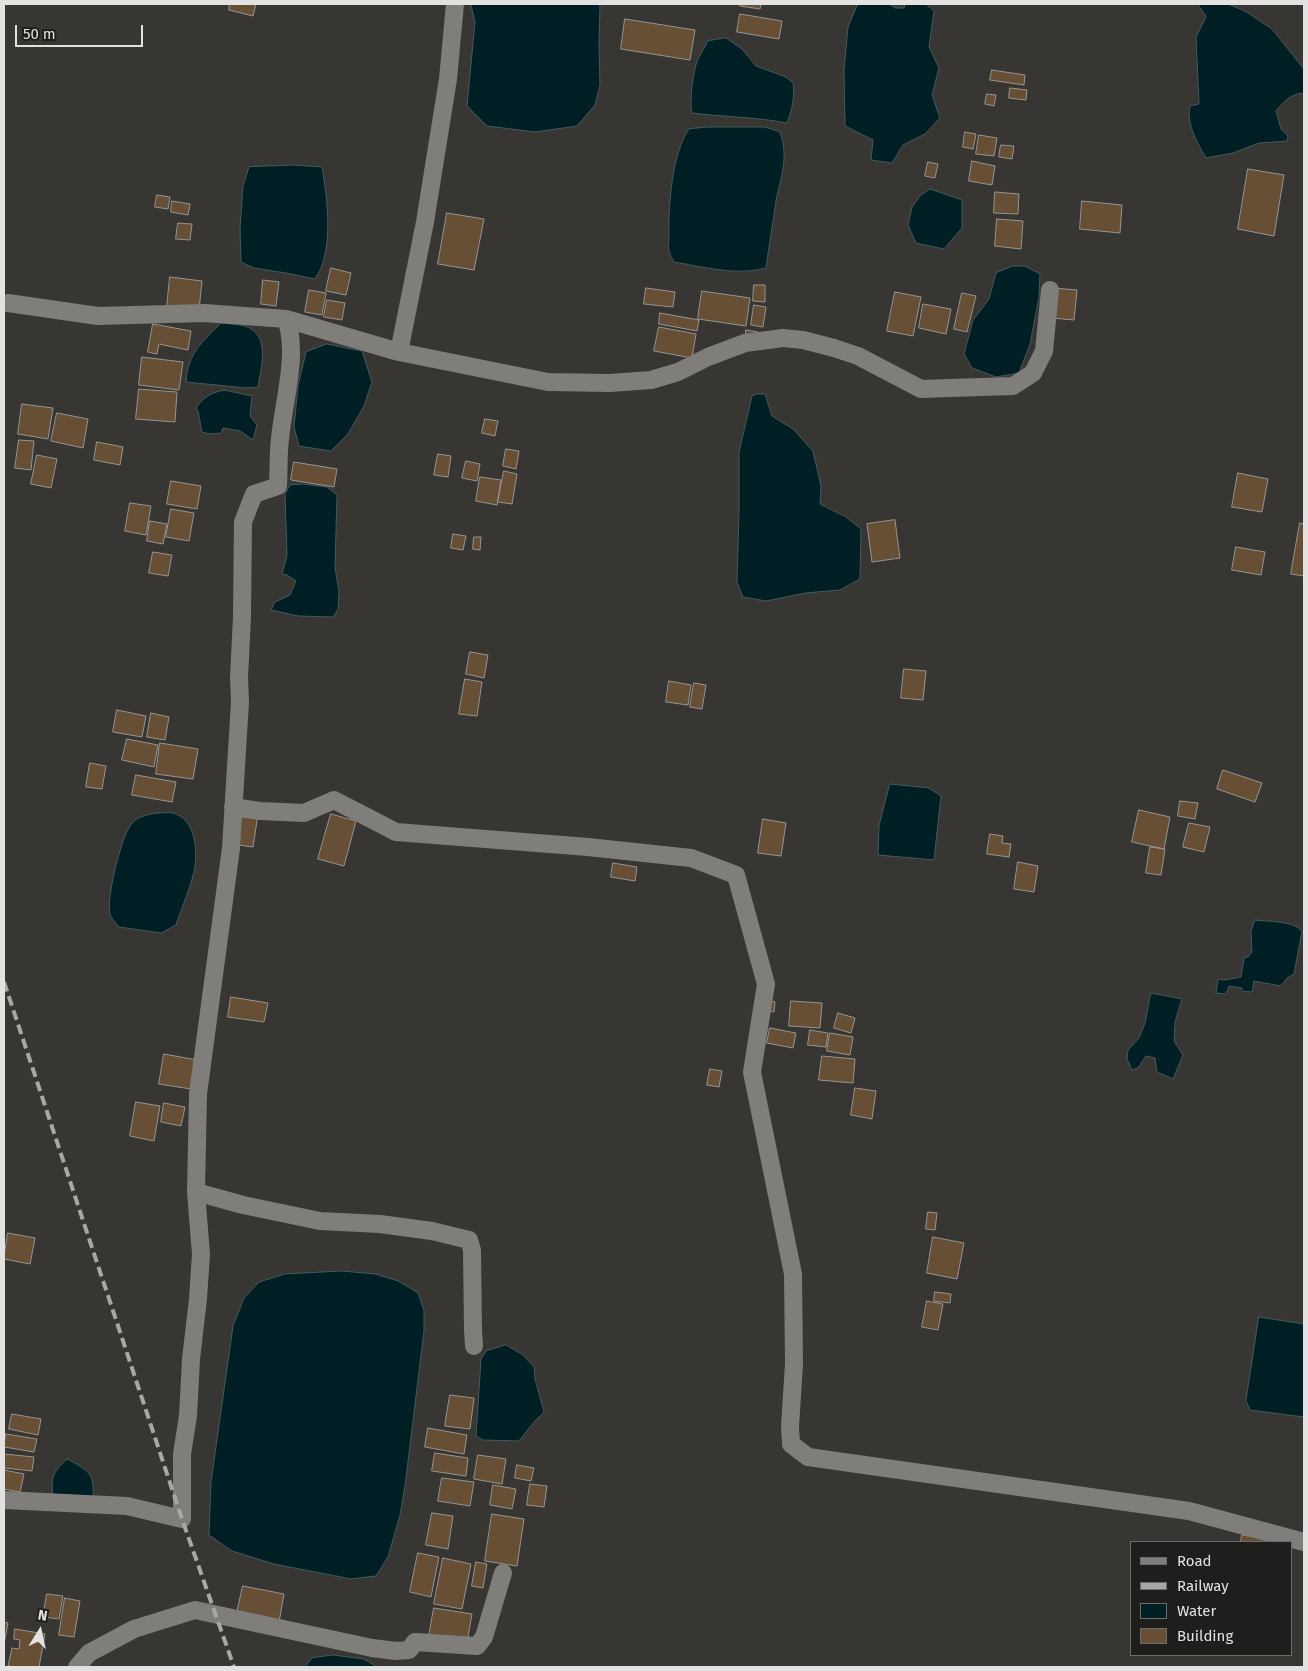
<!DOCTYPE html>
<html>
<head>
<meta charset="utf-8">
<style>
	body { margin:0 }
	#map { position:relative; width:1308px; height:1671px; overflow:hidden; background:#373633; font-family:"Fira Sans",sans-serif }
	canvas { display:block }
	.frame { position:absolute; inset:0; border:5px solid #e3e2e0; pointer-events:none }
	.legend { position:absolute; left:1130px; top:1541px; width:162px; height:115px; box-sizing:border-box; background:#1e1e1c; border:1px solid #6d6c6a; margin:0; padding:6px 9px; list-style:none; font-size:15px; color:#e3e2e0 }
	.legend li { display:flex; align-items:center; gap:10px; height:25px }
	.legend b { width:25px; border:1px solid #6d6c6a }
	.north { position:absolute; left:15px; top:1606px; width:50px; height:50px; -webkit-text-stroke:4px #1e1e1c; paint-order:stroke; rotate:10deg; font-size:14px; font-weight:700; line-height:20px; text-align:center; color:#e3e2e0 }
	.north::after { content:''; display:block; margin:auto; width:18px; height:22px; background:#e3e2e0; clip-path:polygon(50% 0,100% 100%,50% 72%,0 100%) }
	.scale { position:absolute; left:15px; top:25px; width:128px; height:22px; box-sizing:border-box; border:2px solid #e3e2e0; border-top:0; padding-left:6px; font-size:15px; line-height:18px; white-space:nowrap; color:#e3e2e0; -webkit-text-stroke:4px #1e1e1c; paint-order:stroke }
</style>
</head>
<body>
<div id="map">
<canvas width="1308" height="1671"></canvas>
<div class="frame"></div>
<ul class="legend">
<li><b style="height:6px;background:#7f7e7a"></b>Road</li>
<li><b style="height:6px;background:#a8a7a5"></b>Railway</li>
<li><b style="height:14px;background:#001f25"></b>Water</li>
<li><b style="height:14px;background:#664f35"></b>Building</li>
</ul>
<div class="north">N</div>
<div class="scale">50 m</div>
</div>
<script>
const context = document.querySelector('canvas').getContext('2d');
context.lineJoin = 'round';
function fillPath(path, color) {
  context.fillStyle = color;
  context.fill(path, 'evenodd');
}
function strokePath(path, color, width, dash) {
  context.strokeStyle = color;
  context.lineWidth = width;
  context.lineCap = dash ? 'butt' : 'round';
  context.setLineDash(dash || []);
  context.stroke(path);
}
const water = new Path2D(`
	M471,4H600L599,47L600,85L595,105L577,126L535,132L487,126L467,106L475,22Z
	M858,4H890L895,8H904L905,4H926L934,11L929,47L939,68L932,95L940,118L925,134L903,145L892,163L871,160L873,140L845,126L844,70L848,27Z
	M1198,4H1228L1245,11L1272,29L1304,69V93C1292,93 1283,102 1276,111L1281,129L1288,136L1287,141L1259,143L1233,153L1206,158C1197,142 1186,124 1190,106L1199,104L1196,37L1206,17Z
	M726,38L742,49L756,66L786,77L793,83C795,97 792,110 787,123C756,117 724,117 692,113C689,102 693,70 698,59C701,53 705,47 708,41Z
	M709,127H765L780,132C789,158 781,175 776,201C773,223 769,245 766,268C736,276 704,267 674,262C672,259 670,255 669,251C668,247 669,240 669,236C668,208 672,152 689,129Z
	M294,165L322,167C327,196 332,237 322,265C321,270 317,275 315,279L286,273L254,268L241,262L240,229L243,186L249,167Z
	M930,189L962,200V228L944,249L916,243L908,225L912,207L920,196Z
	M1013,266H1025L1040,274L1039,297L1030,344L1019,373L996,377L972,368L964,354L973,320L989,299L996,273Z
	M221,323C229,324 238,324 245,326C271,334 261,367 258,387L246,388L186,382C188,353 202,342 221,323Z
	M327,344L362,351L372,382L364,406L348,434L331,451L299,446L294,427L298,386L306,352Z
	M224,390L252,396L250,416L257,425L253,440L240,431L223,428L221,433L209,434L202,432L198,411L196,408C204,397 210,393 224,390Z
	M757,394H765L772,416L793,429L813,451L821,486L820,504L846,517L861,529L860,579L840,590L805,593L766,601L743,597L737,582L739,511V452L752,396Z
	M303,484L327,487L337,495L335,568L339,591L338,609L333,617L298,616L271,610L275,602L290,595L296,581L287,575L282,574L287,555L285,494L290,485Z
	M890,784L929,788L941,796L934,860L878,855L879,826Z
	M157,813C162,813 168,812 173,813C195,819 197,847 195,866C193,882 181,909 176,925L161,933L119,927C116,923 111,918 110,914C106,898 121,839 130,826C136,816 147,815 157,813Z
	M1255,920C1269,922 1292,920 1302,931L1294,974L1287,978L1281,986L1254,981L1252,992L1242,991V988L1229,986L1226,994L1216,993L1218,979L1225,980L1241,977L1244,958L1248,957L1252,952L1251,932Z
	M1151,993L1182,999L1175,1022L1174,1041L1183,1055L1173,1079L1157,1072L1155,1058L1146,1056L1138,1068L1132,1070L1127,1059L1128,1050L1139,1038L1145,1023Z
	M342,1271L375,1274L398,1281L418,1293L424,1310V1331L405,1486L400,1515L388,1557L376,1576L351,1579L274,1564L232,1551L209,1535L211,1482L233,1326L244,1298L259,1282L285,1274Z
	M1259,1317L1304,1324V1417L1250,1410L1246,1401Z
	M506,1345L523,1355L534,1367L535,1379L544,1412L534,1422L519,1441L483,1440L476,1436L481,1359L486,1351Z
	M67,1459C92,1472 94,1474 93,1502L53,1498C51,1477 52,1473 67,1459Z
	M333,1655L364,1659L377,1667H305L312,1658Z`);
fillPath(water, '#001f25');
strokePath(water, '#445a5d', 1);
const building = new Path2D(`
	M230,4H256L253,16L229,10Z
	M741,4H761L760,9L740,6Z
	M740,14L782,21L779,39L737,32Z
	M625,19L695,30L690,60L621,49Z
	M992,70L1025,75L1024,85L990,80Z
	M1010,88L1027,90L1026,100L1009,98Z
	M987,94L996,95L994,106L985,104Z
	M965,132L976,134L973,149L963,147Z
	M979,135L997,138L994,156L976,154Z
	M1001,145L1014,146L1012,159L999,157Z
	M972,161L995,166L992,185L969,181Z
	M928,162L938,164L935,178L925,176Z
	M1248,169L1284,175L1274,236L1238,229Z
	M995,192L1019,194L1018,214L994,213Z
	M157,195L170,197L168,209L155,207Z
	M172,201L190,204L188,215L171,212Z
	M1082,201L1122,205L1120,233L1080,229Z
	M447,213L484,219L474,270L438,264Z
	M997,219L1023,221L1021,249L995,246Z
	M178,223L192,224L190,240L176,239Z
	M331,268L351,273L346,295L326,291Z
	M170,277L202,281L199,310L167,307Z
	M263,280L279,282L276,306L261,304Z
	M754,285H765V302L753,301Z
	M646,288L675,292L673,307L644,304Z
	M1054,288L1077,290L1074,320L1051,318Z
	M309,290L326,293L322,315L305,312Z
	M702,291L750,298L746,326L698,319Z
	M895,292L921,297L913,336L887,331Z
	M962,293L976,296L967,332L954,329Z
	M327,300L345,303L342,320L324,317Z
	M923,304L951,309L946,334L919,328Z
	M754,305L766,307L763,327L751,325Z
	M660,313L699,320L697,331L659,324Z
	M153,324L191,331L188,350L159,344L157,354L148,352Z
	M659,327L696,334L692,358L654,351Z
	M746,330L758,332L757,338L746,337Z
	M142,357L183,362L179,390L139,385Z
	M139,389L177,392L175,422L136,419Z
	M22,404L53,408L48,439L18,434Z
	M57,413L88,419L83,448L51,441Z
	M485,419L498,421L495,436L482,433Z
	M19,440L34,441L31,470L15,468Z
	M97,442L123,447L120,465L94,460Z
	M506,449L519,451L516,469L503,466Z
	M438,454L451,456L448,477L434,475Z
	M37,455L57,459L51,488L31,484Z
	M466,461L480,464L477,481L462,478Z
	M294,462L337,469L334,487L291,480Z
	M504,471L517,474L512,504L498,502Z
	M1238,473L1268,479L1262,512L1232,507Z
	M480,477L501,480L497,505L476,501Z
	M171,481L201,486L197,509L167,504Z
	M130,503L151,506L146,535L125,531Z
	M171,509L194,513L189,541L166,537Z
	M895,520L900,558L872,562L867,524Z
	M150,521L167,524L163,544L147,541Z
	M1300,523L1304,524V576L1291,574Z
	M453,534L466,536L463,550L451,548Z
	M474,537H481L480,550L473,549Z
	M1236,547L1265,552L1261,575L1232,570Z
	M153,552L172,555L168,576L149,573Z
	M470,652L488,655L484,678L466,674Z
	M904,669L926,671L923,700L901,698Z
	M465,679L482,682L477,716L459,714Z
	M669,681L691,685L688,705L666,702Z
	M694,683L706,685L702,709L690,707Z
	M117,710L146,716L142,737L113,732Z
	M151,713L169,717L165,740L147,737Z
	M127,739L158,745L154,767L122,760Z
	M160,743L198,749L193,779L156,774Z
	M90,763L106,766L102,789L86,787Z
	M1223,770L1262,783L1255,802L1217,789Z
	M136,775L176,782L172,802L132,795Z
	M1180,801L1198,803L1195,819L1178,816Z
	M1139,810L1170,817L1164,849L1132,842Z
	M242,812L258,814L253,847L238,845Z
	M331,814L356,821L344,866L318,859Z
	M763,819L786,823L781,856L758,853Z
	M1189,823L1210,827L1204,852L1183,847Z
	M990,834L1003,836L1002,843L1011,844L1009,857L987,854Z
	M1150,847L1165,849L1161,875L1146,873Z
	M1018,862L1038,866L1034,892L1014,889Z
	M613,863L637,867L635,881L611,877Z
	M231,997L268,1003L264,1022L228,1017Z
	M768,1000L775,1002L774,1012L766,1010Z
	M791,1001L822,1003L820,1028L789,1026Z
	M838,1013L855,1018L851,1033L834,1028Z
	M770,1028L796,1033L793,1048L767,1043Z
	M810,1030L828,1033L826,1047L808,1045Z
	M830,1033L853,1037L850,1055L827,1051Z
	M164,1054L197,1060L191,1089L159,1084Z
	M822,1056L855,1059L853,1083L819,1080Z
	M710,1069L722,1071L719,1087L707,1085Z
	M855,1088L876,1091L872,1119L851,1115Z
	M136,1102L160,1106L154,1141L130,1136Z
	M164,1103L185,1107L181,1126L161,1122Z
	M928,1212L937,1213L935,1230L926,1229Z
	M8,1233L35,1238L30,1264L4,1259Z
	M933,1237L964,1243L957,1279L927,1273Z
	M935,1292L951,1294L950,1303L934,1301Z
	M927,1301L943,1304L938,1330L922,1327Z
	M450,1395L474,1398L470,1429L445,1426Z
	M12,1414L41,1419L38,1435L9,1429Z
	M428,1428L467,1435L464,1454L425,1447Z
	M6,1434L37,1439L34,1452L4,1447Z
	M435,1453L468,1458L466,1476L432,1471Z
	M4,1454L34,1457L32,1471L4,1468Z
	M478,1455L506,1459L502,1484L474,1479Z
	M517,1465L534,1468L531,1481L515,1478Z
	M4,1470L24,1474L20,1492L4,1489Z
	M442,1478L474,1482L470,1506L438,1501Z
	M530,1484L547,1486L544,1507L527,1505Z
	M493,1485L516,1489L512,1509L490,1505Z
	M432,1513L453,1516L448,1549L426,1545Z
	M492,1514L524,1519L517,1566L485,1561Z
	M1242,1535L1288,1542H1241Z
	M418,1553L439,1557L431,1597L410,1592Z
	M443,1558L471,1564L462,1609L434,1604Z
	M476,1562L487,1564L483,1588L472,1586Z
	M243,1586L284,1594L279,1622L237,1613Z
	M47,1594L63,1596L59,1619L43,1617Z
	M65,1598L80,1601L74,1637L59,1635Z
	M434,1608L472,1614L467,1643L429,1636Z
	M4,1622L8,1623L4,1644Z
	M15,1629L45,1634L39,1667H17L8,1666L12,1648L19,1649L20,1640L14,1639Z`);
fillPath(building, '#664f35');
strokePath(building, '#979592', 1);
strokePath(new Path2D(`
	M286,319L399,352L548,382L610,383L651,380L678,372L708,357L745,343L783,338L803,340L834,348L858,356L921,389L950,388L1013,386L1033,373L1044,351L1050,290
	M399,352L425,222L448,79L455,4
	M233,807L260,811L304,813L334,800L396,832L588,847L691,858L736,875L766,984L752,1072L793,1274L794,1364L790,1427L791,1444L808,1457L1189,1511L1304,1542
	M196,1192L243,1205L320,1221L380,1224L432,1231L469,1240L472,1250L473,1330L474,1346
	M4,1500L127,1506L182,1519V1454L188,1416L191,1359L198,1299L201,1254L196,1192L198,1094L231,848L240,702L239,678L242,617L243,522L254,494L278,486C279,470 278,454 280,439C283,404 299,353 286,319L204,313L98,316L8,303
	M77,1667L89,1653L134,1629L195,1610L372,1648L396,1651L409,1650L415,1642L477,1646L484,1637L503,1573`), '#7f7e7a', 18);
strokePath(new Path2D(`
	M4,982L182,1519L234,1667`), '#a8a7a5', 4, [10, 5]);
</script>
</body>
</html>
